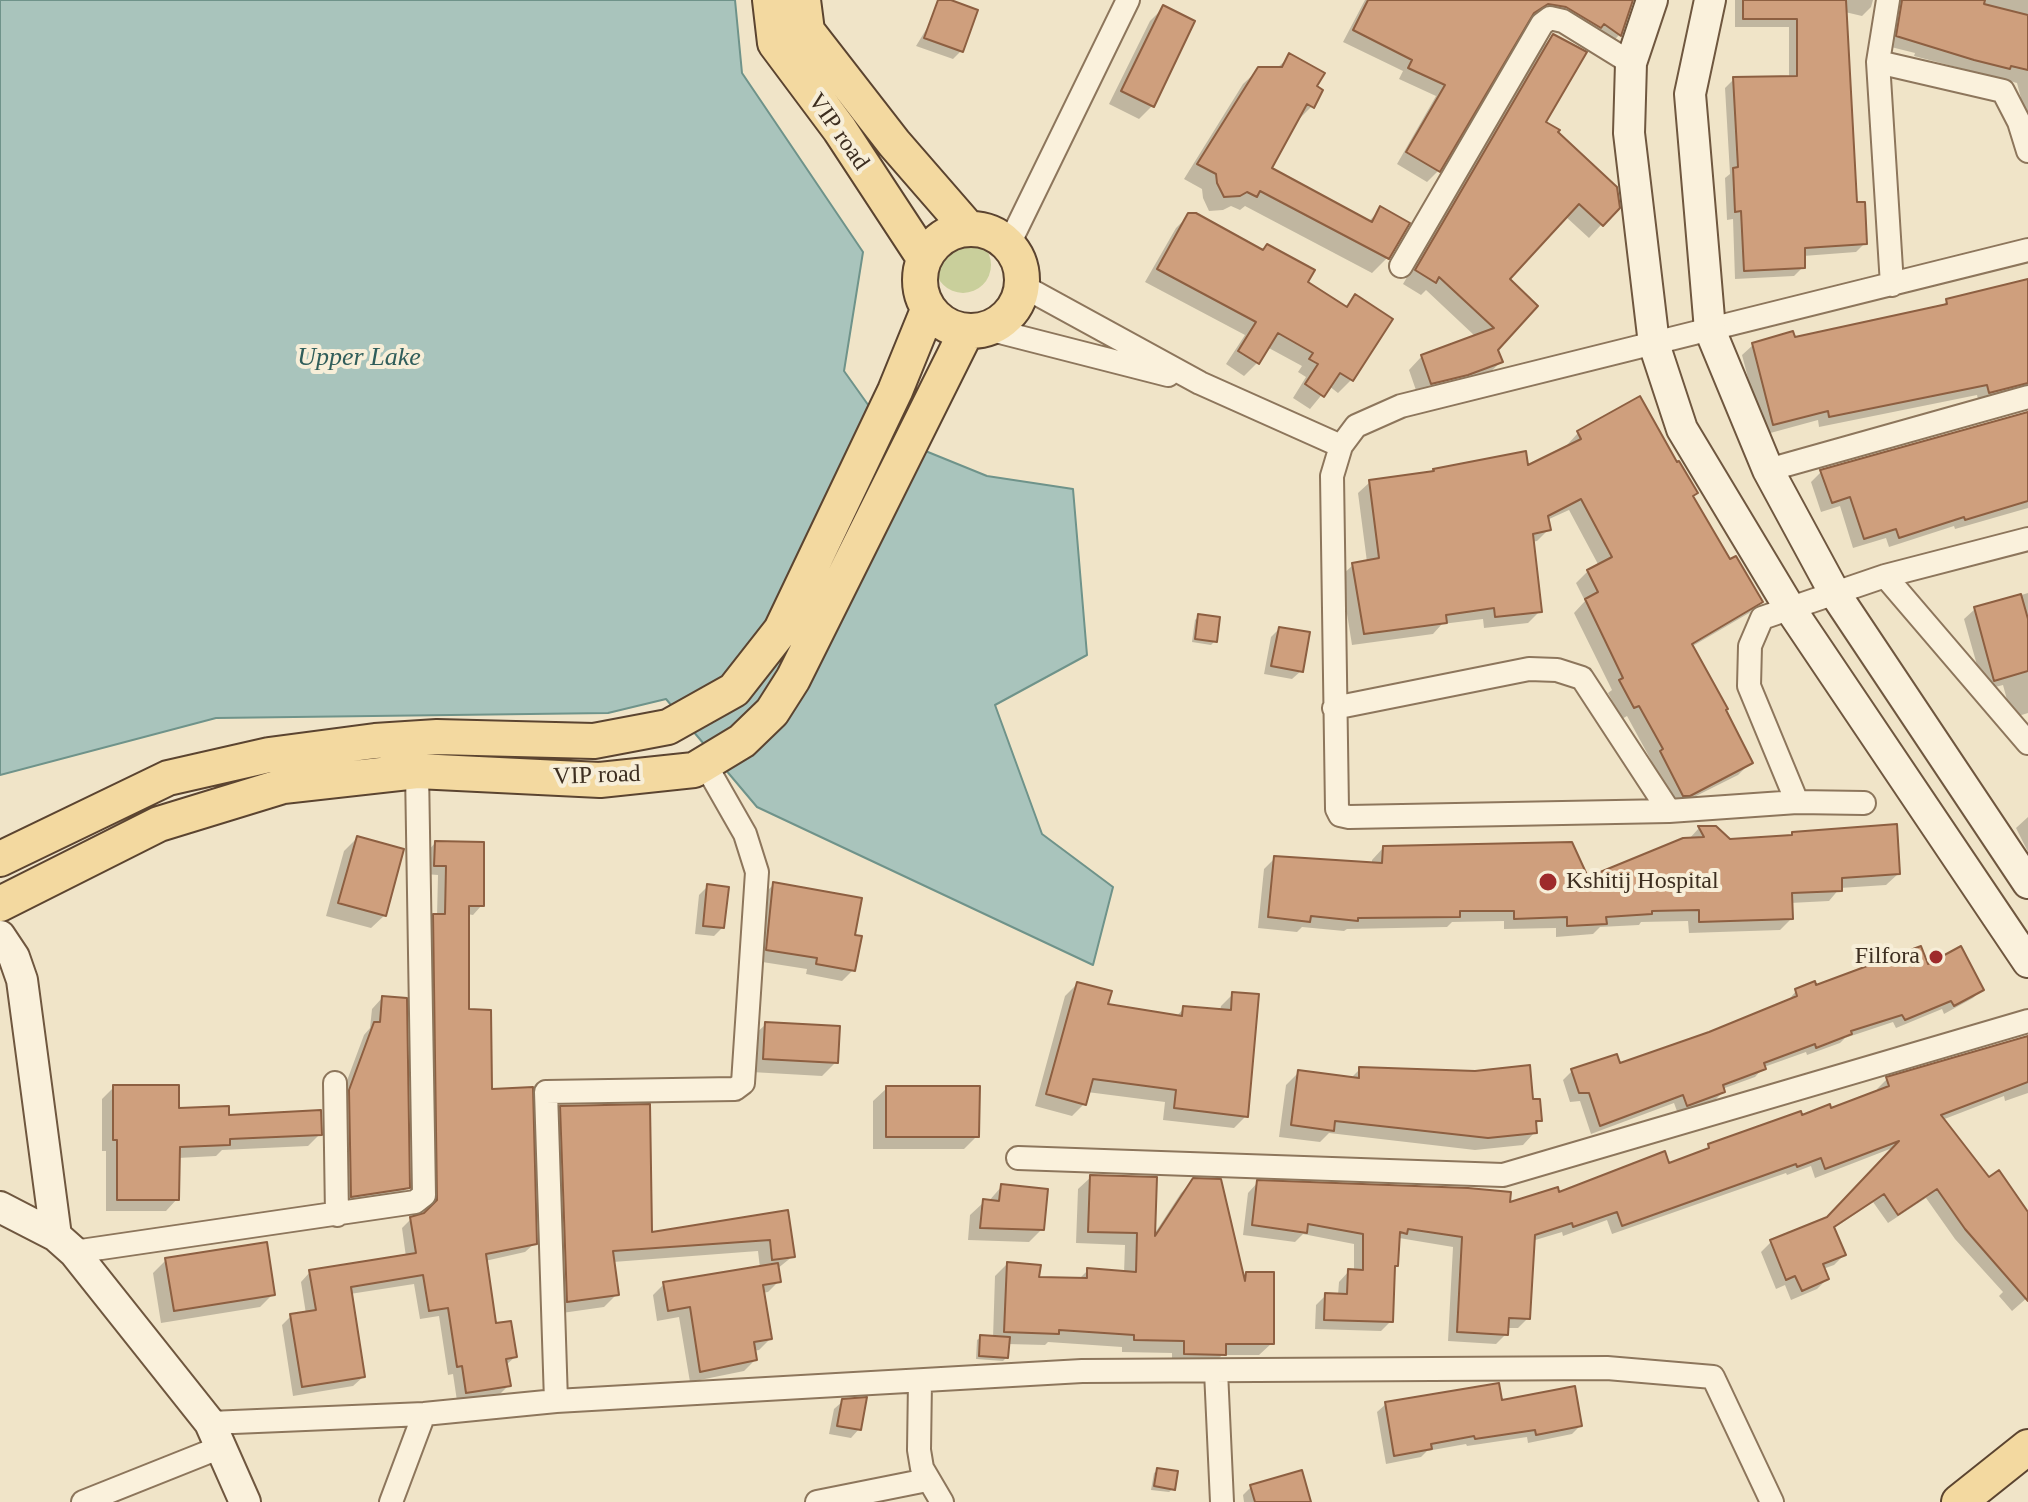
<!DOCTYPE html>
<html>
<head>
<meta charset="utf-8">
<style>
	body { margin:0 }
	canvas { display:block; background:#f0e4c8 }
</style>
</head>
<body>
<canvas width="2028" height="1502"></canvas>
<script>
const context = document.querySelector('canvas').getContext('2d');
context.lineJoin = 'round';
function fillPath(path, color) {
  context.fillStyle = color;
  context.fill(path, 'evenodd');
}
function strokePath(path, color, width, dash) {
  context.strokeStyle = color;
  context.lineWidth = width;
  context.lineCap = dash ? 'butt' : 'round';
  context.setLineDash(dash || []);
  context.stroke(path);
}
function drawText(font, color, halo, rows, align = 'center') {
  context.font = font + ' Georgia,serif';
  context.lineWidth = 8;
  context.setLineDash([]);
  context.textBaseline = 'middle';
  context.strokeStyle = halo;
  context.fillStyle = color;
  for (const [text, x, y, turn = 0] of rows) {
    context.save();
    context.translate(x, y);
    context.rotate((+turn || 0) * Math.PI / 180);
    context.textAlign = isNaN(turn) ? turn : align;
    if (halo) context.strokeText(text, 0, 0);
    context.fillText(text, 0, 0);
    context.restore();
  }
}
fillPath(new Path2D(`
	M935 265a28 28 0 1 1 56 0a28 28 0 1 1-56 0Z`), '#c9cf9b');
const water = new Path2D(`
	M0,0H735L742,73L863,252L844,371L891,437L987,476L1073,489L1087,655L995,705L1042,834L1113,887L1093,965L757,807L666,699L608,713L216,718L0,775Z`);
fillPath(water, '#a9c4bc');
strokePath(water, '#6f938a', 2);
fillPath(new Path2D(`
	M1365,0H1631L1619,35L1609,46L1541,14L1528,18L1438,171L1427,182L1397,164L1436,96L1399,79L1403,71L1343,42Z
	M1735,0H1873L1871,7L1862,16L1845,12L1855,204L1865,243L1856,252L1803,256V267L1794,276L1735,279L1733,219L1727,220L1725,178L1730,174L1725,88L1734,79L1789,78V27H1735Z
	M1885,0H2028V125L2017,83L1914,56L1915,53L1887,46Z
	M1163,8L1152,106L1139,119L1109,104L1150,21Z
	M938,10L961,51L953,59L916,46Z
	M1553,36L1584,53L1543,123L1601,225L1589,238L1565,216L1507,280L1496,349L1501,362L1487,375L1418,396L1409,370L1422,356L1476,337L1426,290L1421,295L1403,284L1540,49Z
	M1290,56L1314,87L1312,106L1297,121L1270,169L1368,222L1381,209L1407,224L1387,258L1372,273L1245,206L1240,210L1231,206L1223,210L1209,211L1203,198L1202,189L1184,179L1243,84L1259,69H1276Z
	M1189,215L1344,308L1355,297L1351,380L1338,393L1329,386L1310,409L1293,398L1306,377L1298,372L1302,366L1267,347L1257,363L1244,376L1226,364L1245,335L1145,282L1176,228Z
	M2028,280V398L1979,403L1977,395L1819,427L1818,420L1763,435L1742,355L1753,345L1793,340L1940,308L1947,301Z
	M2028,414V508L1955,529L1954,526L1889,547L1886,538L1853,548L1840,506L1821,512L1811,482L1821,472Z
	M1578,433L1691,497L1729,562L1761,601L1749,613L1691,647L1750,763L1738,775L1676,806L1649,764L1652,762L1627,716L1622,719L1608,693L1612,690L1574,613L1585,601L1576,583L1588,571L1599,566L1569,510L1547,520L1549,529L1537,541L1532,542L1540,611L1528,623L1484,628L1483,619L1442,624L1433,634L1352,645L1341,576L1353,565L1367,562L1358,493L1370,482L1527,468L1568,447L1567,445Z
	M2028,593V713L2012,718L2003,685L1984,690L1964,619L1975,609Z
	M1199,616L1215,641L1211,645L1192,642L1195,620Z
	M1279,629L1301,671L1292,679L1264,674L1271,637Z
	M2028,817V852L2016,828Z
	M1699,828H1715L1729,841L1789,837L1793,834L1898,874L1886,885L1840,888L1829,901L1790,903L1791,919L1780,930L1689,933L1688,921L1641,922L1639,925L1600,927L1593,934L1556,937V928L1504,929V921L1452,922L1447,927L1347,929L1344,931L1302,927L1297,932L1258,928L1264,869L1275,858L1372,865V860L1383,848L1587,879L1688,840Z
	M357,838L385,915L371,928L326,916L344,851Z
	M435,843L482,905L473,915L467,914V1011L535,1243L525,1252L485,1261L495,1326L515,1357L505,1366L509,1385L499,1395L457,1401L453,1374L448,1375L439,1316L420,1319L414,1284L350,1294L363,1377L353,1386L293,1396L282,1325L291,1316L306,1314L301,1282L310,1272L406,1257L402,1228L411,1219L425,1214L429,1206L425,925L437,916L438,875L425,874L426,853Z
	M774,884L853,937V970L842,981L806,974L807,969L756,961L763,895Z
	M707,887L723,927L714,936L695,934L699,895Z
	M1927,966L1982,989L1973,998L1944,1014L1942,1009L1896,1028L1893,1022L1845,1038L1840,1043L1807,1055L1806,1052L1764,1067L1755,1077L1722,1089L1723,1092L1714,1101L1678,1114L1674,1103L1591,1134L1580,1101L1570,1102L1563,1080L1572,1071L1618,1066L1709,1034L1787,1002L1796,991Z
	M1077,984L1106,1006L1176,1017L1184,1008L1220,1011L1221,1006L1233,994L1246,1116L1234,1128L1163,1120L1165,1102L1087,1092L1084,1104L1072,1116L1035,1106L1065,996Z
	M382,998L408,1187L397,1198L341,1207L339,1102L364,1035L370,1028L372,1009Z
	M766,1024L836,1062L822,1076L751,1072L752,1037Z
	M2028,1038V1093L2005,1101L2004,1096L1942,1120L1989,1180L2028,1215V1297L2012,1311L1999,1296L2003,1292L1955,1239L1926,1198L1888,1223L1873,1202L1833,1229L1844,1255L1834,1265L1823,1269L1827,1279L1817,1289L1791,1300L1785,1285L1776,1289L1761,1252L1771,1242L1827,1219L1895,1147L1815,1178L1811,1166L1787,1175L1786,1173L1612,1234L1607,1220L1563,1236L1562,1232L1532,1241L1528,1318L1518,1328H1506V1334L1496,1344L1448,1341L1453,1247L1399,1238L1396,1265L1393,1269L1391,1321L1381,1331L1315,1329L1316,1305L1326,1295H1338L1339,1282L1349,1271L1354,1272V1244L1303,1234L1295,1242L1243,1235L1248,1193L1258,1182L1508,1204L1558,1194L1668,1165L1702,1153L1709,1146L1830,1111L1878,1092L1877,1089L1887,1079Z
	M1360,1069L1532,1101L1540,1120L1534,1126L1535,1132L1523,1145L1475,1150L1329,1133L1320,1142L1279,1137L1286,1085L1299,1072L1350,1079Z
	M114,1087L177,1110L320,1134L308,1146L222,1150L216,1156L178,1158L177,1199L166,1211H106V1151H102V1099Z
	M887,1088L977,1136L964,1149H873V1101Z
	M561,1108L650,1235L786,1213L793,1256L777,1269L779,1281L768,1292L762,1293L770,1339L759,1350L753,1351L755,1360L744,1371L690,1382L679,1317L657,1321L653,1295L664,1284L760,1268L758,1251L613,1262L617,1294L604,1307L555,1314L549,1121Z
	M1091,1177L1153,1236L1181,1193L1194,1180L1243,1278L1247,1274L1272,1343L1259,1355H1222L1212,1366H1172V1353L1122,1352V1347L1048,1342L1045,1345L1007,1344V1357L1003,1361L976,1359L977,1340L981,1337L993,1338L995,1276L1007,1264L1037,1279L1078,1280L1088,1270L1124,1273L1125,1245L1076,1243L1078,1189Z
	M1002,1186L1042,1229L1029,1242L968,1240L970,1215L984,1202H988Z
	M166,1260L273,1294L260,1307L161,1323L153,1273Z
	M843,1401L859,1429L851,1438L829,1434L834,1409Z
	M1500,1402L1580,1426L1572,1434L1528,1443L1527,1437L1467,1446L1466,1444L1427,1451L1421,1457L1386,1464L1377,1412L1386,1404Z
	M1158,1470L1173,1489L1169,1492L1151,1490L1154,1473Z
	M1251,1487L1308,1502H1244L1243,1495Z`), '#0003');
const building = new Path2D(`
	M938,0H951L978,10L963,52L924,38Z
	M1368,0H1633L1621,36L1604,24L1601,28L1566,7L1548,4L1534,13L1440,172L1406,152L1445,85L1408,68L1412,60L1353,30Z
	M1743,0H1846L1857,202H1865L1867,244L1805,248V268L1744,271L1741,211L1735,212L1733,168L1738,167L1733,77L1797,76V19H1743Z
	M1902,0H1985L1984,4L2028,15V70L2011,66L2010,69L1974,60L1896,36Z
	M1163,5L1195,21L1154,107L1121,91Z
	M1553,34L1587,52L1546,122L1560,130L1558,132L1617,187L1620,208L1603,226L1579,204L1510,279L1538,306L1498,350L1503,362L1468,375L1431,384L1421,355L1494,328L1439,277L1436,283L1415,270Z
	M1289,53L1325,73L1317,86L1323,90L1314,108L1307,104L1272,168L1372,222L1380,206L1410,223L1389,259L1260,191L1257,197L1247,192L1240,196L1224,197L1217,183L1216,174L1197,164L1258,67H1282Z
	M1188,213H1196L1263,250L1267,244L1315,270L1308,282L1347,307L1355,294L1393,319L1353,381L1340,373L1324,397L1305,384L1318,364L1309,359L1313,353L1278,333L1259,364L1238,351L1256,322L1157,269Z
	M2028,279V383L1989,393L1987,385L1829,417L1828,411L1773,425L1752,343L1793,331L1795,337L1947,304L1946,299Z
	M1640,396L1677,462L1679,461L1698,493L1693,496L1730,559L1736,556L1763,602L1692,644L1728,709L1726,710L1753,763L1690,796H1683L1660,751L1663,749L1639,706L1634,708L1619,680L1623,678L1585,599L1598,592L1587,570L1612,557L1581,499L1548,516L1551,530L1533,534L1542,612L1495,617L1494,608L1446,615L1447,623L1364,634L1352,563L1379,558L1369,480L1434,471L1433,469L1526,451L1528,465L1581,439L1577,431Z
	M2028,412V501L1965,520L1964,517L1899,538L1896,529L1864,539L1850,497L1832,503L1820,470Z
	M2021,594L2028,619V671L1994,681L1974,607Z
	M1198,614L1220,617L1217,642L1195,639Z
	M1279,627L1310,632L1303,672L1271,666Z
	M1897,824L1900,874L1842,878V891L1792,893L1793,919L1699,922V910L1652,911V914L1606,917L1607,924L1567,926V917L1514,919V911H1460V917L1358,918V921L1311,916L1310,922L1268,917L1274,856L1382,863L1383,846L1572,842L1588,877L1683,838L1704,837L1698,826H1716L1730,839L1792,835V832Z
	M357,836L404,849L386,916L338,903Z
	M435,841L484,842V906H469V1009L491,1010L492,1089L533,1087L537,1244L486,1254L496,1323L511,1321L517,1357L506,1359L511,1386L466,1393L462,1366L457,1367L448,1308L429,1311L423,1275L351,1287L365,1377L302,1387L290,1314L316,1310L309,1270L416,1253L410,1217L424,1213L437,1200L433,914H445L446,866H434Z
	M773,882L862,898L855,935L862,936L855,971L816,964L817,958L766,950Z
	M707,884L729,887L724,928L703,926Z
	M1921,946L1928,964L1961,946L1984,990L1954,1006L1951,1001L1905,1020L1902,1015L1851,1031L1852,1034L1816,1048L1815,1044L1764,1063L1766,1069L1723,1085L1725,1092L1687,1106L1683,1095L1600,1126L1589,1093H1579L1571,1069L1617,1054L1620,1063L1709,1032L1797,996L1795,989L1815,981L1816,985Z
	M1077,982L1112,991L1108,1004L1182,1016L1183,1006L1231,1010L1232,992L1259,994L1248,1117L1174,1108L1176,1090L1093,1079L1086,1105L1046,1094Z
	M382,996L407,998L410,1188L351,1197L349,1090L374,1022H380Z
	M765,1022L840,1026L838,1063L763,1059Z
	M2028,1036V1082L1941,1115L1989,1177L1999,1170L2028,1212V1301L1965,1229L1937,1189L1898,1215L1884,1194L1834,1227L1846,1255L1823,1264L1829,1279L1802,1291L1795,1276L1786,1280L1770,1240L1827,1217L1899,1141L1825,1169L1821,1158L1797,1167L1796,1164L1622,1226L1617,1212L1573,1227L1572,1223L1535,1235L1530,1319L1509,1318L1508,1335L1457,1332L1462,1237L1408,1229L1407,1234L1400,1232L1398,1266H1395L1393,1322L1324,1320L1325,1293L1347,1294L1348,1269L1363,1270V1234L1308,1224L1307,1233L1252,1225L1257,1180L1468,1188L1511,1192L1510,1202L1558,1187L1559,1192L1665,1151L1669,1163L1709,1148L1708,1144L1801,1111L1802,1115L1830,1104L1831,1108L1889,1086L1886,1077Z
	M1530,1065L1533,1099H1540L1542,1121H1536L1537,1133L1488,1138L1335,1121L1334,1131L1291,1125L1298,1070L1359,1078V1067L1475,1071Z
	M113,1085H179V1108L229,1106V1115L321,1110L322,1135L230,1139V1145L180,1147L179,1200H117V1140H113Z
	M886,1086H980L979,1137H886Z
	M650,1104L652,1232L788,1210L795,1257L772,1260L770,1240L613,1251L619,1295L567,1302L560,1106Z
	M1090,1175L1157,1177L1155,1236L1193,1178L1221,1179L1245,1281L1246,1272H1274V1344H1226V1355L1184,1354V1341L1134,1340V1335L1059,1330V1334L1004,1332L1007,1262L1041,1265L1039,1277L1087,1278V1268L1136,1272L1137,1233L1088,1232Z
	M1001,1184L1048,1189L1044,1230L980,1228L983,1199L999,1201Z
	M267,1242L275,1295L174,1311L165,1258Z
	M778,1263L781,1282L763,1285L772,1339L754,1342L757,1360L700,1372L690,1307L668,1311L663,1282Z
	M980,1335L1010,1337L1008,1358L979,1356Z
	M1499,1383L1502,1400L1575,1386L1582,1426L1536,1435L1535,1430L1475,1439L1474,1436L1431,1444L1432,1449L1394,1456L1385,1402Z
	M867,1397L861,1430L837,1426L842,1399Z
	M1157,1468L1178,1471L1175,1490L1154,1486Z
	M1302,1470L1311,1502H1255L1250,1485Z`);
fillPath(building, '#cf9f7d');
strokePath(building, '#8d5f41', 2);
const street = new Path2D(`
	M1888,0L1878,62L1892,285
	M1878,62L2003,91L2019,122L2028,151
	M1009,244L1128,0
	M1401,266L1542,24L1550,18L1563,21L1631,63
	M1021,285L1200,383L1341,446L1356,426L1401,406L2028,250
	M988,329L1168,375
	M1341,446L1332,476L1337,809L1340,815L1349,817L1669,811L1797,802L1864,803
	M1768,470L2028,397
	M1885,576L2028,743
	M1334,708L1529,669L1557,670L1582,678L1669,811
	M1797,802L1749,686L1750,646L1762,618L1885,576L2028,539
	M335,1083L337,1215
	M1018,1158L1503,1175L2028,1021
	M74,1252L415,1202L424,1195L417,771
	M1216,1371L1222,1502
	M920,1381L919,1450L922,1468L942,1502
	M556,1401L546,1092L735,1089L743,1083L757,872L745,834L705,764
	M210,1423L424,1414L556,1401L1082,1371L1607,1368L1713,1377L1772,1502
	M83,1502L221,1447
	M391,1502L424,1414
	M817,1502L927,1480`);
const secondary = new Path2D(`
	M1652,0L1631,63L1629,133L1654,344L1682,429L1789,607L2028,962
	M1710,0L1690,94L1710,330L1768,470L1834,592L2028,883
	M0,936L14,957L22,980L56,1236L74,1252L210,1423L245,1502
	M0,1207L56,1236`);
const primary = new Path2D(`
	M770,0L775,43L840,130L924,258
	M803,0L807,31L894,143L967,227
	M920 280a51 51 0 1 1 102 0a51 51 0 1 1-102 0Z
	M0,859L168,778L269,755L375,741L437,737L594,741L668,727L734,690L781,630L895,391L928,310
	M0,904L159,824L283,786L417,771L600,780L694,770L742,741L772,712L793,679L966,332
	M1959,1502L2028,1447`);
strokePath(street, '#8d765c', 26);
strokePath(secondary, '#6f573f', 34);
strokePath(primary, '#5b4430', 38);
strokePath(street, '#faf1dc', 22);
strokePath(secondary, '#faf1dc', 30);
strokePath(primary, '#f3d9a0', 34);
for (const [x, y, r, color] of [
	[1548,882,10,"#9e2a2b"],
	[1936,957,8,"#9e2a2b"]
]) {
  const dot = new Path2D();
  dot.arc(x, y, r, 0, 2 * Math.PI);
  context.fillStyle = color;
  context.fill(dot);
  strokePath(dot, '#f7eed8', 3);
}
drawText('24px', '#3d2e20', '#f7eed8', [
	["VIP road",838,132,55],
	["VIP road",597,776,-2]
]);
drawText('24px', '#3d2e20', '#f7eed8', [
	["Kshitij Hospital",1566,882],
	["Filfora",1920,957,"right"]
], 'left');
drawText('italic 26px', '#2f5d5a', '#f7eed8', [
	["Upper Lake",359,358]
]);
</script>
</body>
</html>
